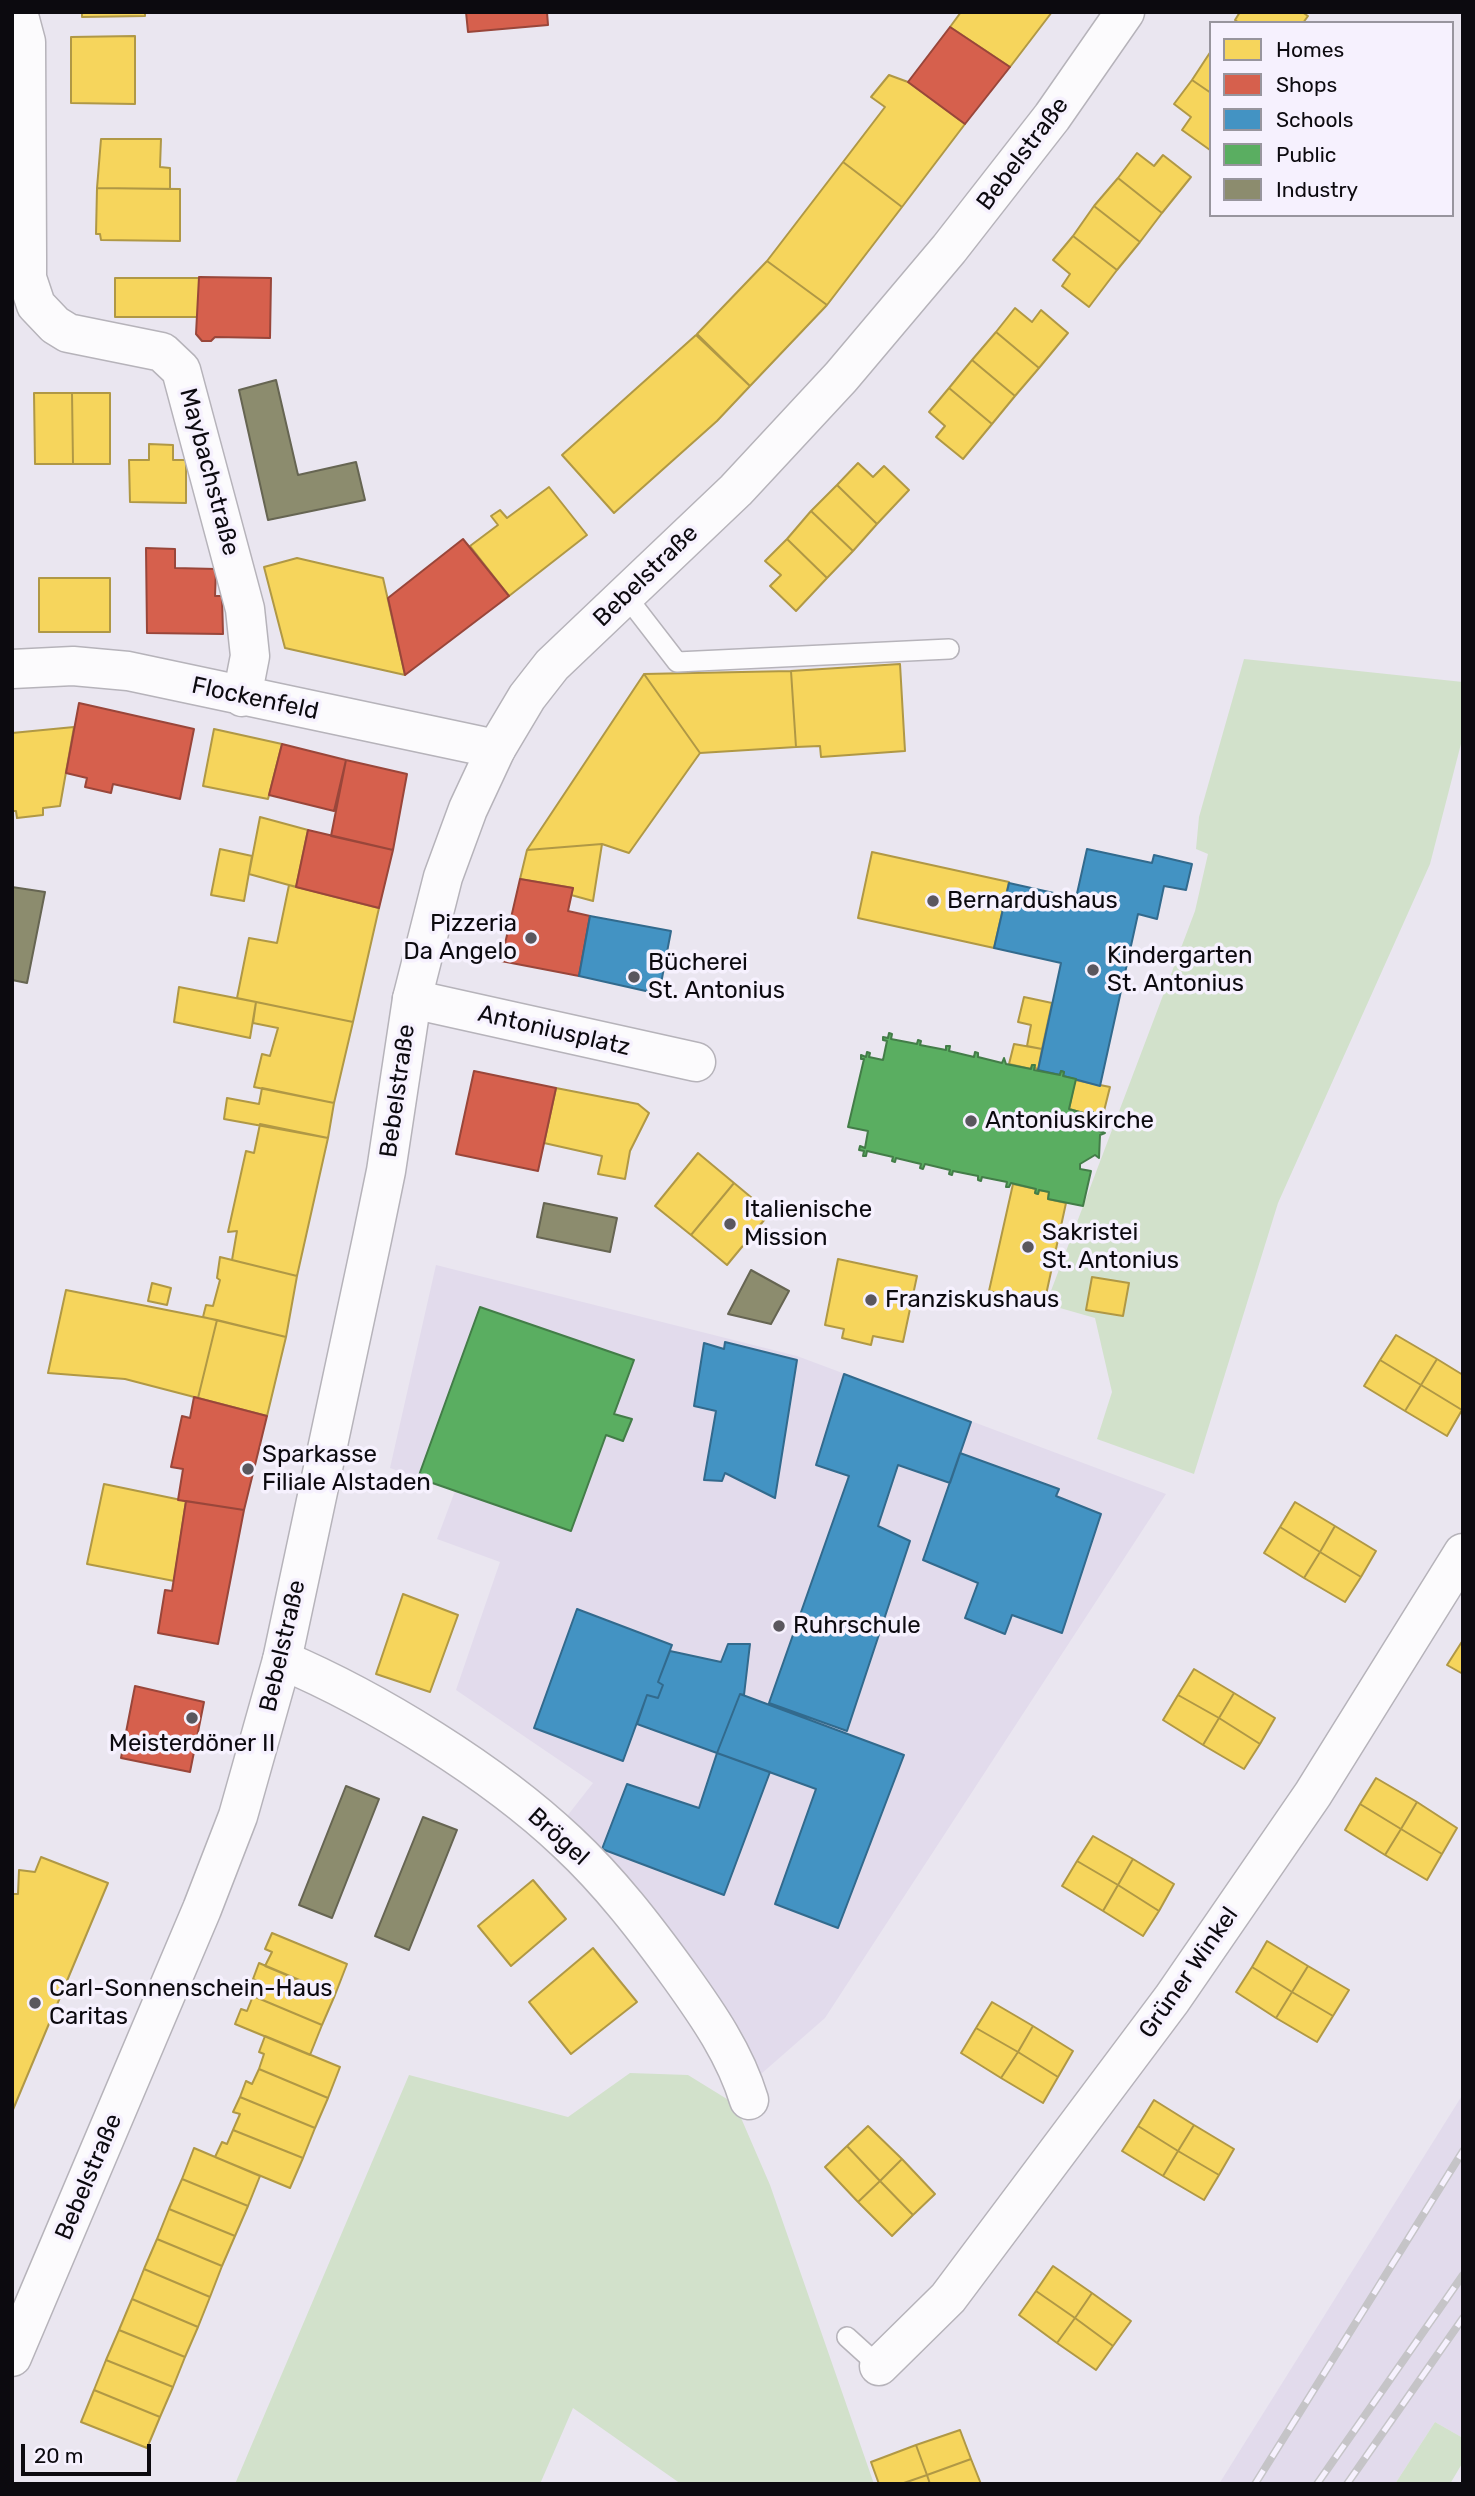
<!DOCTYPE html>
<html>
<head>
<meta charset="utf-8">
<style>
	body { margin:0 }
	#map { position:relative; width:1475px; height:2496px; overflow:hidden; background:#eae6f0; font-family:Rubik,sans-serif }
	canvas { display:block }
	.frame { position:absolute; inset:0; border:14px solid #0c0a0f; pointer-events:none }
	.legend { position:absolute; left:1209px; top:21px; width:245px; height:196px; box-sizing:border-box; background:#f6f1fe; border:2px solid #98959e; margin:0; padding:9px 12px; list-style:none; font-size:21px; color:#0c0a0f }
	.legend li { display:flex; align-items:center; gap:14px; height:35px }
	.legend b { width:35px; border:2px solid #98959e }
	.scale { position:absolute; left:21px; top:2444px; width:130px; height:32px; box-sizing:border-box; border:4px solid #0c0a0f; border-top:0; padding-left:9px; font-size:21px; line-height:24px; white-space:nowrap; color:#0c0a0f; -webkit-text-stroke:5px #f6f1fe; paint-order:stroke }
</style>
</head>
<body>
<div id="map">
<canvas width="1475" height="2496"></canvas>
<div class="frame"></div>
<ul class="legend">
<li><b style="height:19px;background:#f6d55c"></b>Homes</li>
<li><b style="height:19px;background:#d6604d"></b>Shops</li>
<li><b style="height:19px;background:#4393c3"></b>Schools</li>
<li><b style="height:19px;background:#5aae61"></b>Public</li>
<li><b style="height:19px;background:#8c8c6e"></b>Industry</li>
</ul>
<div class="scale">20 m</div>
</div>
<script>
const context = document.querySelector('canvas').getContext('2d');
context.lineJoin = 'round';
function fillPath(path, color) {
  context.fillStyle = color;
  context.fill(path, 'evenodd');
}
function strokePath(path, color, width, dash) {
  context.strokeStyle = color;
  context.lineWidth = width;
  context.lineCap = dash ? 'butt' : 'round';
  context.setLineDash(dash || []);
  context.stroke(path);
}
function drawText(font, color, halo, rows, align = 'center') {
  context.font = font + ' Rubik,sans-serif';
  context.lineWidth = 7;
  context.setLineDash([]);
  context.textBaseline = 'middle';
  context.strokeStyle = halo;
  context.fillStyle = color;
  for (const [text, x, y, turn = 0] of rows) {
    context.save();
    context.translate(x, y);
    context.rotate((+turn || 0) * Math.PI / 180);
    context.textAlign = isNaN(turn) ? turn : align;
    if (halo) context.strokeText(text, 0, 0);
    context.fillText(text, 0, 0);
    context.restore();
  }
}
fillPath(new Path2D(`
	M436,1265L797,1356L1166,1494L825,2018L761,2074L631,1882L564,1820L593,1783L456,1690L500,1562L437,1539L455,1491L390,1468Z
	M1463,2094V2438L1435,2422L1395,2484H1219Z`), '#e2dbec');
fillPath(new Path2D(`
	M1244,659L1463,682V736L1430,864L1278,1203L1194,1474L1097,1439L1112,1392L1095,1318L1046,1304L1195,911L1208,854L1196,849L1199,817Z
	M630,2073L688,2075L735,2104L770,2185L874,2484H681L573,2408L540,2484H235L409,2075L568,2117Z
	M1435,2422L1463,2438V2462L1450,2484H1395Z`), '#d2e1cb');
const homes = new Path2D(`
	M82,12H145V16L82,17Z
	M961,12H1052L1010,67L950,27Z
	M1240,12H1302L1308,16L1303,23H1239L1235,20Z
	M135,36V104L71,103V37Z
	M1211,51V93L1192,80Z
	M889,75L908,82L965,124L902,207L843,162L885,107L871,97Z
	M1192,80L1211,93L1210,150L1182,130L1191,117L1174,104Z
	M101,139H161L160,167L170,168V189L97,188Z
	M1137,153L1154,166L1163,155L1191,177L1162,213L1118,178Z
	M843,162L902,207L827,305L767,261Z
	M1118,178L1162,213L1140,242L1094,206Z
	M97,188L180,189V241L101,240L100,234H96Z
	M1094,206L1140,242L1117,270L1073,236Z
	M1073,236L1117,270L1089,307L1062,286L1070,274L1053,260Z
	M767,261L827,305L750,386L697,334Z
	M115,278H199V317H115Z
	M1015,308L1032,322L1041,310L1068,333L1039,368L996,332Z
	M996,332L1039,368L1015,396L972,360Z
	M696,335L750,386L717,421L614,513L562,455Z
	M972,360L1015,396L992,424L949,388Z
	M949,388L992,424L963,459L936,437L945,426L929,412Z
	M34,393H72L73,464H35Z
	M72,393H110V464H73Z
	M149,444L173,445V460H186V503L130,502L129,460H149Z
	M858,463L873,477L884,466L909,490L877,524L837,485Z
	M837,485L877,524L853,551L811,511Z
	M549,487L587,535L509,596L470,546L498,525L491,516L500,510L507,518Z
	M811,511L853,551L827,578L787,539Z
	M787,539L827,578L796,611L770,586L781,575L765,561Z
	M297,558L383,578L405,675L285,648L264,567Z
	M39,578H110V632H39Z
	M900,664L905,751L821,757L820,746L796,747L791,671Z
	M791,671L796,747L700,753L644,674Z
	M644,674L700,753L629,853L602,844L527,850Z
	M74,727L60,806L43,808V815L17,818L16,811H12V733Z
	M214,729L282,744L268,799L203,786Z
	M260,817L308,830L296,887L249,874Z
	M602,844L593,901L571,895L573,888L520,879L527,850Z
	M220,849L252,856L244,901L211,895Z
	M872,852L1009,882L994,948L858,918Z
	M289,885L379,908L353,1022L237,998L249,938L277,943Z
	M179,987L256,1002L250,1038L174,1022Z
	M1024,997L1052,1003L1042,1049L1027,1046L1031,1025L1018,1022Z
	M256,1002L353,1022L334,1103L254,1087L262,1054L270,1056L278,1028L253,1023Z
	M1014,1044L1042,1049L1038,1070L1032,1065L1031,1069L1009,1064Z
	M1075,1080L1110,1087L1099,1131L1090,1116L1093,1112L1090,1110L1087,1114L1069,1109Z
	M262,1088L334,1103L328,1138L224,1119L227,1098L259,1104Z
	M556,1088L638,1104L649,1113L630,1151L625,1179L598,1174L602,1156L544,1143Z
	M260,1124L328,1138L297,1276L232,1260L237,1231L228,1232L246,1151L254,1153Z
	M698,1153L734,1183L691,1235L655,1206Z
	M734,1183L770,1213L727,1265L691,1235Z
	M1013,1184L1036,1189L1035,1193L1038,1194L1039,1190L1049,1192L1048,1199L1066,1203L1044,1304L989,1291Z
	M220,1257L297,1276L286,1337L203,1317L206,1305L213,1306L220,1280L217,1278Z
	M838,1259L917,1276L903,1342L873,1336L871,1345L842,1338L844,1329L825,1325Z
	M1092,1277L1129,1283L1123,1316L1086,1310Z
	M152,1283L171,1288L167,1305L148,1301Z
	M66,1290L217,1320L198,1398L125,1379L48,1373Z
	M217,1320L286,1337L267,1416L198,1398Z
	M1396,1335L1437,1359L1421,1385L1380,1360Z
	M1437,1359L1463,1375L1462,1410L1421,1385Z
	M1380,1360L1421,1385L1405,1411L1364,1386Z
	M1421,1385L1462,1410L1447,1436L1405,1411Z
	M104,1484L186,1501L174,1581L87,1564Z
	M1295,1502L1335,1526L1320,1552L1280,1527Z
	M1335,1526L1376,1551L1361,1577L1320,1552Z
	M1280,1527L1320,1552L1304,1578L1264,1553Z
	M1320,1552L1361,1577L1345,1602L1304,1578Z
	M403,1594L458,1615L430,1692L376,1674Z
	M1463,1640V1674L1447,1665Z
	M1194,1669L1234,1693L1219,1718L1178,1695Z
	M1234,1693L1275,1718L1260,1744L1219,1718Z
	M1178,1695L1219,1718L1203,1745L1163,1720Z
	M1219,1718L1260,1744L1244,1769L1203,1745Z
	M1376,1778L1417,1802L1401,1829L1360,1804Z
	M1417,1802L1457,1828L1442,1854L1401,1829Z
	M1360,1804L1401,1829L1385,1855L1345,1830Z
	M1401,1829L1442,1854L1427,1880L1385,1855Z
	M1093,1836L1133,1859L1118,1885L1077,1861Z
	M41,1857L108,1883L12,2112V1894H18L19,1870L35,1872Z
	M1133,1859L1174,1884L1159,1911L1118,1885Z
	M1077,1861L1118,1885L1103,1911L1062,1886Z
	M533,1880L566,1919L511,1966L478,1926Z
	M1118,1885L1159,1911L1143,1936L1103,1911Z
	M272,1933L347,1964L335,1995L265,1966L272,1952L265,1949Z
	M1267,1941L1308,1966L1292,1992L1252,1967Z
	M593,1948L637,2002L571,2054L529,2002Z
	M259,1963L335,1995L322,2025L253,1996L259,1982L253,1979Z
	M1308,1966L1349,1990L1333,2016L1292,1992Z
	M1252,1967L1292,1992L1276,2018L1236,1992Z
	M1292,1992L1333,2016L1317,2042L1276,2018Z
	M253,1996L322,2025L310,2055L235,2024L241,2009L247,2011Z
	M992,2002L1033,2026L1018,2052L976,2028Z
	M1033,2026L1073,2051L1058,2077L1018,2052Z
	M976,2028L1018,2052L1001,2078L961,2053Z
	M265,2036L340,2067L328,2098L259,2069L264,2054L259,2052Z
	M1018,2052L1058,2077L1043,2103L1001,2078Z
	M259,2069L328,2098L315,2128L240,2097L246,2081L252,2084Z
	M240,2097L315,2128L303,2158L233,2130L240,2114L233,2112Z
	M1154,2100L1194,2125L1178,2151L1138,2126Z
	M1194,2125L1234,2149L1219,2175L1178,2151Z
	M868,2126L902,2159L880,2181L847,2146Z
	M1138,2126L1178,2151L1163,2176L1122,2151Z
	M233,2130L303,2158L290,2188L215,2157L222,2142L227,2144Z
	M847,2146L880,2181L858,2202L825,2167Z
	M194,2148L260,2176L248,2206L182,2179Z
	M1178,2151L1219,2175L1204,2200L1163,2176Z
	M902,2159L935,2194L913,2215L880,2181Z
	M182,2179L248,2206L235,2236L169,2209Z
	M880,2181L913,2215L892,2236L858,2202Z
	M169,2209L235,2236L222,2266L157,2239Z
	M157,2239L222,2266L210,2297L144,2269Z
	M1053,2266L1092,2293L1075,2318L1036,2291Z
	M144,2269L210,2297L198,2327L132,2299Z
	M1036,2291L1075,2318L1057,2343L1019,2315Z
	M1092,2293L1131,2321L1113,2346L1075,2318Z
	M132,2299L198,2327L185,2357L119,2330Z
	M1075,2318L1113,2346L1096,2370L1057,2343Z
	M119,2330L185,2357L173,2387L106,2360Z
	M106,2360L173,2387L160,2417L94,2390Z
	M94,2390L160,2417L147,2448L81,2422Z
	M960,2430L971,2459L927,2475L916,2445Z
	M916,2445L927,2475L901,2484H879L871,2462Z
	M971,2459L981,2484H930L927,2475Z
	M927,2475L930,2484H901Z`);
fillPath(homes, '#f6d55c');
strokePath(homes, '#b09845', 2);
const shops = new Path2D(`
	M466,12H547L548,25L468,32Z
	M950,27L1010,67L965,124L908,82Z
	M199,277L271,278L270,338L215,337L211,341H202L196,334Z
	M463,539L509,596L405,675L388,598Z
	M146,548L175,549V568L216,569L215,596H222L223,634L147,633Z
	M79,703L194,729L180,799L113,784L111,793L85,787L87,778L66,773Z
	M282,744L346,760L334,811L269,795Z
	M346,760L407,774L393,850L331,836Z
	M308,830L393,850L379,908L296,887Z
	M520,879L573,888L568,911L590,916L579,976L501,961Z
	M474,1071L556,1088L538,1171L456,1154Z
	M194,1397L267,1416L244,1510L178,1500L183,1469L171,1467L182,1416L190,1418Z
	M186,1501L244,1510L218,1644L158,1633L165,1590L172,1591Z
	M135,1686L204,1702L190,1772L121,1758Z`);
fillPath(shops, '#d6604d');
strokePath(shops, '#99463a', 2);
const schools = new Path2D(`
	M1087,849L1152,863L1154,855L1192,864L1186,890L1164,886L1157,919L1138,914L1100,1086L1063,1076L1064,1072L1061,1071L1060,1075L1038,1070L1061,963L994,948L1009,883L1076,898Z
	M590,916L671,931L659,994L579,976Z
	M725,1342L797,1360L775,1498L725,1473L722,1481L704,1480L716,1411L694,1406L704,1343L724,1349Z
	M844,1374L971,1422L950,1483L898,1465L878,1526L910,1541L847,1731L769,1703L849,1476L816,1465Z
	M960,1453L1059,1489L1056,1496L1101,1514L1062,1633L1012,1615L1005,1634L965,1618L978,1583L923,1560Z
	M577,1609L672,1645L658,1682L663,1685L658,1698L647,1695L623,1761L534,1728Z
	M728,1644H750L744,1695L740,1694L717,1753L637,1724L647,1695L658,1698L663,1685L658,1682L670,1651L721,1662Z
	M740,1694L904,1755L838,1928L775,1904L816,1789L717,1753Z
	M717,1753L770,1772L724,1895L602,1849L627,1784L699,1808Z`);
fillPath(schools, '#4393c3');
strokePath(schools, '#326a8d', 2);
const public = new Path2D(`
	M889,1033L892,1034L891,1039L917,1044L918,1040L921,1041L920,1045L946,1050V1046H950L949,1051L974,1057L975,1052L978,1053V1057L1002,1063L1004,1058L1006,1064L1031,1069L1032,1065H1035L1034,1070L1060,1075L1061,1071L1064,1072L1063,1076L1076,1079L1069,1109L1087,1114L1090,1110L1093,1112L1090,1116L1099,1131L1105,1133L1100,1135L1099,1158L1095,1155L1080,1164V1169L1091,1171L1083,1206L1048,1199L1049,1192L1039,1190L1038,1194L1035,1193L1036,1189L1011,1183L1009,1187H1006L1007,1182L982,1177L981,1181L978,1180V1176L953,1171L952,1175L949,1174L950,1170L925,1164L923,1169L920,1168L921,1164L896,1158L895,1162L892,1161L893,1157L867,1151L866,1156H863L864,1151L859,1150L860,1146L865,1148L868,1131L848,1127L864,1059H861V1055L866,1057L867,1052L870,1053L869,1057L883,1060L887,1041L883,1040V1037L888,1038Z
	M480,1307L634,1360L614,1414L632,1419L623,1441L606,1435L571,1531L418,1478Z`);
fillPath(public, '#5aae61');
strokePath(public, '#437d48', 2);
const industry = new Path2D(`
	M276,380L298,475L356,462L365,500L268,520L239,390Z
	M12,887L45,892L27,983L12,980Z
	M544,1203L617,1218L610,1252L537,1237Z
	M751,1270L789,1291L771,1324L728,1314Z
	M346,1786L379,1799L332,1918L299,1905Z
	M423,1817L457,1830L409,1950L375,1936Z`);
fillPath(industry, '#8c8c6e');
strokePath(industry, '#666552', 2);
const service = new Path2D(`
	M626,596L677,662L949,649
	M847,2337L879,2366`);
const minor = new Path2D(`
	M18,12L26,42L27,257V278L36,305L55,325L68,333L162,352L181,370L245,609L250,656L242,697
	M12,669L73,666L128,671L496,749
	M412,999L696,1062
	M282,1660C376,1700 493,1772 567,1842C610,1882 646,1929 680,1976C708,2015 735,2054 749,2100
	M879,2366L948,2298L1172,1999L1313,1794L1463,1553`);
const tertiary = new Path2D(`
	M12,2357L202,1909L238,1816L282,1660L372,1239L386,1171L412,999L443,877L468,809L496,749L527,697L552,665L736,490L841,377L949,249L1052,117L1125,12`);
strokePath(service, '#b6b3ba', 22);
strokePath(minor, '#b6b3ba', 41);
strokePath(tertiary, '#b6b3ba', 41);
strokePath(service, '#fcfbfd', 19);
strokePath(minor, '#fcfbfd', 38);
strokePath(tertiary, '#fcfbfd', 38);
const rail = new Path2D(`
	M1255,2484L1463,2151
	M1317,2484L1463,2275
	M1347,2484L1463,2318`);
strokePath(rail, '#c5c4c7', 8);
strokePath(rail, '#f6f1fe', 5, [16]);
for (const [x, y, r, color] of [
	[933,901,7,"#5a575e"],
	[531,938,7,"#5a575e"],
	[1093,970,7,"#5a575e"],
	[634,977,7,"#5a575e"],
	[971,1121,7,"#5a575e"],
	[730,1224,7,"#5a575e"],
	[1028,1247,7,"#5a575e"],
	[871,1300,7,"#5a575e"],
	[248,1469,7,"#5a575e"],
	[779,1626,7,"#5a575e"],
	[192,1718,7,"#5a575e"],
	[35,2003,7,"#5a575e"]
]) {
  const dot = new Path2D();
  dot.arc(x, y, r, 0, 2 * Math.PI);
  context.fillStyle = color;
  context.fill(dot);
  strokePath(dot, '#f6f1fe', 2.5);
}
drawText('24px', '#0c0a0f', '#f6f1fe', [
	["Bebelstraße",1023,154,-53],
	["Maybachstraße",209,472,75],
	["Bebelstraße",646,576,-44],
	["Flockenfeld",255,699,12],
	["Antoniusplatz",554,1031,13],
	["Bebelstraße",398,1091,-82],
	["Bebelstraße",283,1646,-77],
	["Brögel",558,1837,42],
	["Grüner Winkel",1189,1973,-55],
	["Bebelstraße",89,2177,-67]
]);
drawText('24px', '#0c0a0f', '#f6f1fe', [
	["Bernardushaus",947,901],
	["Pizzeria",517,924,"right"],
	["Da Angelo",517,952,"right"],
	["Kindergarten",1107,956],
	["St. Antonius",1107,984],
	["Bücherei",648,963],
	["St. Antonius",648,991],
	["Antoniuskirche",985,1121],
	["Italienische",744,1210],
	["Mission",744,1238],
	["Sakristei",1042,1233],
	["St. Antonius",1042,1261],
	["Franziskushaus",885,1300],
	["Sparkasse",262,1455],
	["Filiale Alstaden",262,1483],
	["Ruhrschule",793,1626],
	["Meisterdöner II",192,1744,"center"],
	["Carl-Sonnenschein-Haus",49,1989],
	["Caritas",49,2017]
], 'left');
</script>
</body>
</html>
